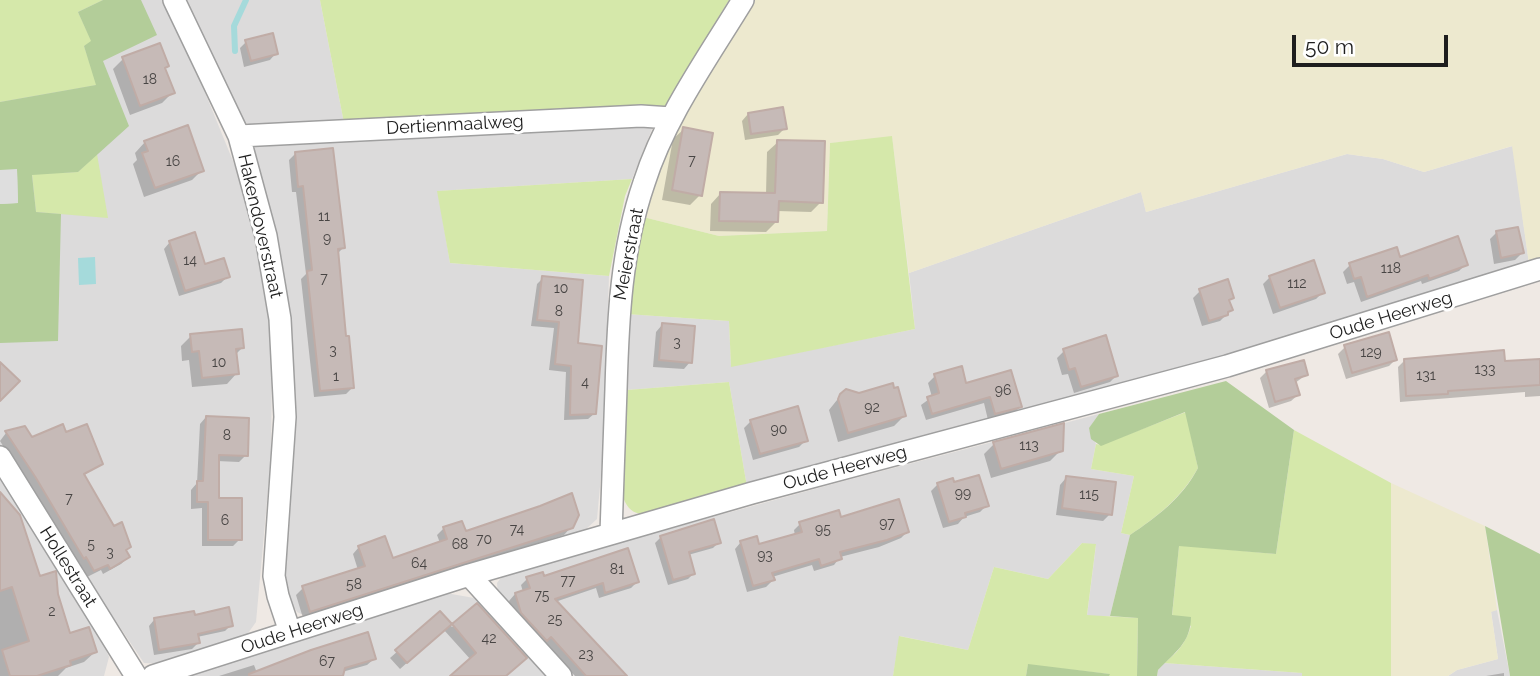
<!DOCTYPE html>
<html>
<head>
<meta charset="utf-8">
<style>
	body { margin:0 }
	#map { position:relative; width:1540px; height:676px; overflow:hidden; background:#efe9e4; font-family:Raleway,sans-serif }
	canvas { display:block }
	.scale { position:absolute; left:1292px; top:35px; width:156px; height:32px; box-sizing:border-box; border:4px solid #1e1e1e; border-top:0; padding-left:9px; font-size:21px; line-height:24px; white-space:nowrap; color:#1e1e1e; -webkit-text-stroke:5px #fff; paint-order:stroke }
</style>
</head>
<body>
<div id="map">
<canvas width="1540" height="676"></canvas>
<div class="scale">50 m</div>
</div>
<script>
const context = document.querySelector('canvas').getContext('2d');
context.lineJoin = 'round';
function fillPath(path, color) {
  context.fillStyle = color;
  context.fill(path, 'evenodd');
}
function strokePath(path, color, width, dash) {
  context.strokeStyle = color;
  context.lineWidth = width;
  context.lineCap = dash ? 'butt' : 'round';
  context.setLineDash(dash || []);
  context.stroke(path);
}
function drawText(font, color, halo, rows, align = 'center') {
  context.font = font + ' Raleway,sans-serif';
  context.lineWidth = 6;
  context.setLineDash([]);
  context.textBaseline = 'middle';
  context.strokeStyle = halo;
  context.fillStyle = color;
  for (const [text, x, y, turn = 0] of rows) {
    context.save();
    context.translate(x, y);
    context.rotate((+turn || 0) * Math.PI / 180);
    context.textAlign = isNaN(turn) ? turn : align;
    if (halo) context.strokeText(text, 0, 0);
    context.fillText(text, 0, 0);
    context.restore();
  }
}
fillPath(new Path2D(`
	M0,0H163L204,90L235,166L252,228L267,300L272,364L271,457L256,622L246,636L165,664L144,663L0,449Z
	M181,0H320L344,123L258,129L245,122L208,54Z
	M654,124L632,179L438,191L450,263L609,276L603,453L597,519L585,530L324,616L312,619L297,612L288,597L283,576L293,468V371L250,149L260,143Z
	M1513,146L1529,264L1218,361L747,487L729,382L627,390L626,314L729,321L731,366L915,329L909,273L1141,192L1146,212L1347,154L1383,159L1424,172Z
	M1099,414L1089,429L1096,444L1091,469L1134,476L1121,533L1130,535L1110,616H1087L1096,545L1082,543L1048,579L994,567L968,650L900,636L893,676H574L516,617L498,595L497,583L504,574L844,481Z
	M0,476L102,639L109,657L104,676H0Z
	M446,593L474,598L548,676H189Z
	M1497,610L1510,676H1448L1457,670L1498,659L1491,611Z
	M1164,663L1302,673V676H1157L1158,670Z`), '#dcdbdb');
fillPath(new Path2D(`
	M753,0H1540V260L1529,264L1512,146L1424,172L1383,159L1347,154L1146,212L1141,192L909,273L892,137L830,143L827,231L719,236L643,217L651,179L686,106Z
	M1391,483L1485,526L1497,610L1491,612L1498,659L1457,670L1448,676H1391Z`), '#ede9cf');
fillPath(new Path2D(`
	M0,0H103L78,12L92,42L84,46L97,85L0,102Z
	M320,0H729L663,109L344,123Z
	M892,136L915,329L731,367L729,321L626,314L643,217L719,236L827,231L830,143Z
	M97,154L108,218L36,212L32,174L78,172Z
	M632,179L625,196L609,276L450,263L437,191Z
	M729,382L747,487L651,515C634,515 627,510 622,494L627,390Z
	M1186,412L1198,468C1182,497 1157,517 1130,535L1121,533L1134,476L1091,469L1096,444L1101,445Z
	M1294,430L1391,483V676H1302V673L1164,663C1177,653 1186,643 1191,626L1172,616L1179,545L1276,554Z
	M1082,543L1096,544L1087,615L1138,618L1137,676H1109V674L1028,665L1026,676H893L899,636L968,650L994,567L1048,579Z`), '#d5e8aa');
fillPath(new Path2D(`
	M103,0H141L157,35L103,61L129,126L78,172L32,175L36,212L61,214L58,341L0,343V204L18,203L17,170H0V102L96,85L84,46L91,41L78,12Z
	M1226,381L1294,430L1276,554L1179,546L1172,615L1191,617C1191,643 1174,653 1158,670L1157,676H1137L1138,618L1110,616L1130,535C1157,517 1183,497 1198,468L1185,412L1101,446L1091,439L1089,428L1099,414Z
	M1485,526L1540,554V676H1510Z
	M1028,664L1110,674L1109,676H1026Z`), '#b3cd99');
fillPath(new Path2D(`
	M17,169L18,203L0,204V170Z`), '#dedede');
fillPath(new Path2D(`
	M95,257L96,284L79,285L78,258Z`), '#a5dadb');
fillPath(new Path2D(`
	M246,42L276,53L270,60L244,67L240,48Z
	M123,59L164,69L173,92L162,103L130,115L113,69Z
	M748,114L785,128L778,135L745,140L742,121Z
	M684,129L700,195L690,205L662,200L673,139Z
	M145,142L202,170L192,180L144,197L133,164L137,160L135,153Z
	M778,142L821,202L811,212L777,211L776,222L766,232L710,231L711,204L721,193L766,194L767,152Z
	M296,153L344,247L337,254L344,338L352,388L346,394L314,397L301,279L306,274L296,192H292L289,160Z
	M1496,233L1522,253L1515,260L1494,264L1490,239Z
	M170,242L204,266L228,276L221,283L179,296L164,249Z
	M1399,259L1466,264L1459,271L1422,284L1421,281L1361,302L1354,282L1347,284L1343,272L1350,265Z
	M1270,277L1323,292L1316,299L1273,314L1263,284Z
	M543,278L576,345L595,413L588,419L564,420L566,372L549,370L554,328L531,326L537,284Z
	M1227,282L1232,298L1228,302L1231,310L1220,321L1202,326L1193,298L1200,291Z
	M662,325L690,362L684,369L653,367L656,332Z
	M191,336L242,348L235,355L237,373L227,384L192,387L189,360L182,361L181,346Z
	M1345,347L1395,360L1389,366L1346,379L1338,354Z
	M1064,351L1116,376L1110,382L1074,393L1068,374L1062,375L1057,358Z
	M1404,361L1503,363L1540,361V396L1525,397V392L1400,402L1398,367Z
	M1267,371L1306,375L1295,383L1298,395L1291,401L1269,408L1260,378Z
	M935,376L965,385L1020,407L1013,414L988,420L984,403L926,420L921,405L932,397L928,383Z
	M841,395L904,416L894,426L838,442L829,410Z
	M206,417L246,455L239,462L217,461V500L240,539L233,546H202V508L191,509V490L197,483L200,424Z
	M751,421L806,440L799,447L753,460L744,428Z
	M24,428L31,440L65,434L101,463L83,476L128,557L121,564L103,574L101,570L87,577L79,562L77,564L0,441L6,433Z
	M994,444L1061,450L1050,461L991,478L984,454Z
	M1066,478L1110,514L1103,521L1056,515L1060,485Z
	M938,484L953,485L987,505L980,512L964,517L958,524L943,528L931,491Z
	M0,495L39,578L56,594L69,635L95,652L84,662L66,668L58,676H0Z
	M840,519L907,532L901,538L879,547L840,557L834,565L814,571L812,565L772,577L773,580L766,587L747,592L735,549L741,542L758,546L795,536L794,530L800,524Z
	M571,527L564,535L303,618L296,595L303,588L358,570L353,554L359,547L392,560L440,543L437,535L444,528L465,533Z
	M661,537L719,542L713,548L688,555L693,574L688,579L668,585L655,543Z
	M527,579L637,582L631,588L599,598L596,588L555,602L624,676H575L544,642L515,619L509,601L515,594L523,592L521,585Z
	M477,606L505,676H452L471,660L444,630L400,669L390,658L440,614L452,627Z
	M194,617L231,625L225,631L197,637L198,643L192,649L154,655L149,626L154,620Z
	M374,659L367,665L342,672L341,676H219L254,665L257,673Z
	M1504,673V676H1486Z`), '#0003');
strokePath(new Path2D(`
	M235,51L234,26L246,0`), '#a5dadb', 6);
const building = new Path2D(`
	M273,33L278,54L251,61L245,40Z
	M160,43L169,66L165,68L175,93L140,106L122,57Z
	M783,107L787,129L751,134L748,113Z
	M188,125L204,171L155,188L142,153L148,151L144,141Z
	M683,127L713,133L702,196L672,190Z
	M777,140L825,141L823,203L779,201L778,222L719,221L720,192L775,193Z
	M333,148L345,248L338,249L346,336H349L354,388L320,391L307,271L312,270L303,186L298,187L295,152Z
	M1518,227L1524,253L1501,258L1496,231Z
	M195,232L205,264L224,258L230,277L185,291L169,241Z
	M1458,236L1468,265L1429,279L1428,275L1367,297L1361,277L1354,279L1349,263L1397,247L1400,257Z
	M1314,260L1325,293L1280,308L1269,276Z
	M542,276L583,280L578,343L602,346L596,414L570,415L571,366L555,364L559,322L537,320Z
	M1228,279L1234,298L1229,300L1233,310L1228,312V315L1209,321L1199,289Z
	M662,323L695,326L692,363L659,360Z
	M242,329L244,348L236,349L239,374L202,378L199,351L192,352L190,334Z
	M1389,332L1397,360L1352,373L1344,345Z
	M1106,335L1118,376L1081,387L1075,368L1069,370L1063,349Z
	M1504,350L1505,361L1540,359V385L1448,391V394L1406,396L1404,359Z
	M1304,360L1308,375L1295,379L1300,395L1275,402L1266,370Z
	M0,362L20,381L0,401Z
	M962,366L966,383L1011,370L1022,407L995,414L990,397L932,414L927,397L939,393L934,374Z
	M893,383L894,388L898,387L906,416L848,433L838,399L840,394L846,389L859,393Z
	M798,406L808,441L760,454L750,420Z
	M206,416L249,418L248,456L219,455V498H242V540H208V502H197V481H203Z
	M1064,423L1063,451L1001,469L993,442Z
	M63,424L66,432L87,424L103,464L84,474L114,526L122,522L131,547L126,550L130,557L110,569L108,565L94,571L86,557L84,559L36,478L5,431L25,426L32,437Z
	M979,475L989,506L965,513L966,517L949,522L937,483L953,478L954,482Z
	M1066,476L1116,482L1112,515L1062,508Z
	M0,492L20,515L40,576L56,571L58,594L70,633L89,627L97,652L70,661L71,665L37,676H10L2,650L29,641L12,587L0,591Z
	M572,493L579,515L573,528L310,612L302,586L365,566L358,546L385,536L393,558L447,539L443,527L462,521L466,531L540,506Z
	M899,499L909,532L887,540L840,552L842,559L821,566L819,559L772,573L775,580L753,586L740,541L757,536L759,544L802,532L799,522L839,510L841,517Z
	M714,519L721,543L689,552L695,574L673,580L660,536Z
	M628,548L639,582L605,593L603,583L555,599L627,676H586L551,637L547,641L521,613L515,593L530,588L526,577L543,572L544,576Z
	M477,603L527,658L506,676H450L476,653L452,624Z
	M229,607L233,626L198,634L200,643L159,650L154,618L194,611L195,615Z
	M440,611L452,624L407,663L395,650Z
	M368,632L376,659L345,668L343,676H249V674L311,650Z`);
fillPath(building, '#c6bab7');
strokePath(building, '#c0aca6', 2);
const minor = new Path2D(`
	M174,0L239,136L266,236L280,319L285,417L274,576L278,596L290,632
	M239,136L641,116L671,118
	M0,457L136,676
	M611,533C613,485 614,437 616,389C618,319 621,250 644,183C665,117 707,59 743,0
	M469,575L561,676
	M153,676L469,575L752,493L1227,366L1540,269`);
strokePath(minor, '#9f9f9f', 24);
strokePath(minor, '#fff', 21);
drawText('14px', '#484544', null, [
	["18",150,80],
	["7",692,161],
	["16",173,162],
	["11",324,217],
	["9",327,239],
	["14",190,261],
	["118",1391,269],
	["7",324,279],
	["112",1297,284],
	["10",561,289],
	["8",559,312],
	["3",677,343],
	["3",333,351],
	["129",1371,353],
	["10",219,363],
	["133",1485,370],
	["131",1426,376],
	["1",336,377],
	["4",585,383],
	["96",1003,391],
	["92",872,408],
	["90",779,430],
	["8",227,436],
	["113",1029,446],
	["99",963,494],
	["115",1089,495],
	["7",69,499],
	["6",225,521],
	["97",887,524],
	["74",517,530],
	["95",823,530],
	["70",484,540],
	["5",91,545],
	["68",460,545],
	["3",110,553],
	["93",765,556],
	["64",419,564],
	["81",617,570],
	["77",568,581],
	["58",354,585],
	["75",542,596],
	["2",52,612],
	["25",555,620],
	["42",489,639],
	["23",586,655],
	["67",327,662]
]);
drawText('18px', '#1e1e1e', '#fff', [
	["Dertienmaalweg",455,125,-3],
	["Hakendoverstraat",260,226,77],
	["Meierstraat",629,254,-79],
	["Oude Heerweg",1391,316,-17],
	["Oude Heerweg",845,468,-15],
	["Hollestraat",68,567,58],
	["Oude Heerweg",302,629,-18]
]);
</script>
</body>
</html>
